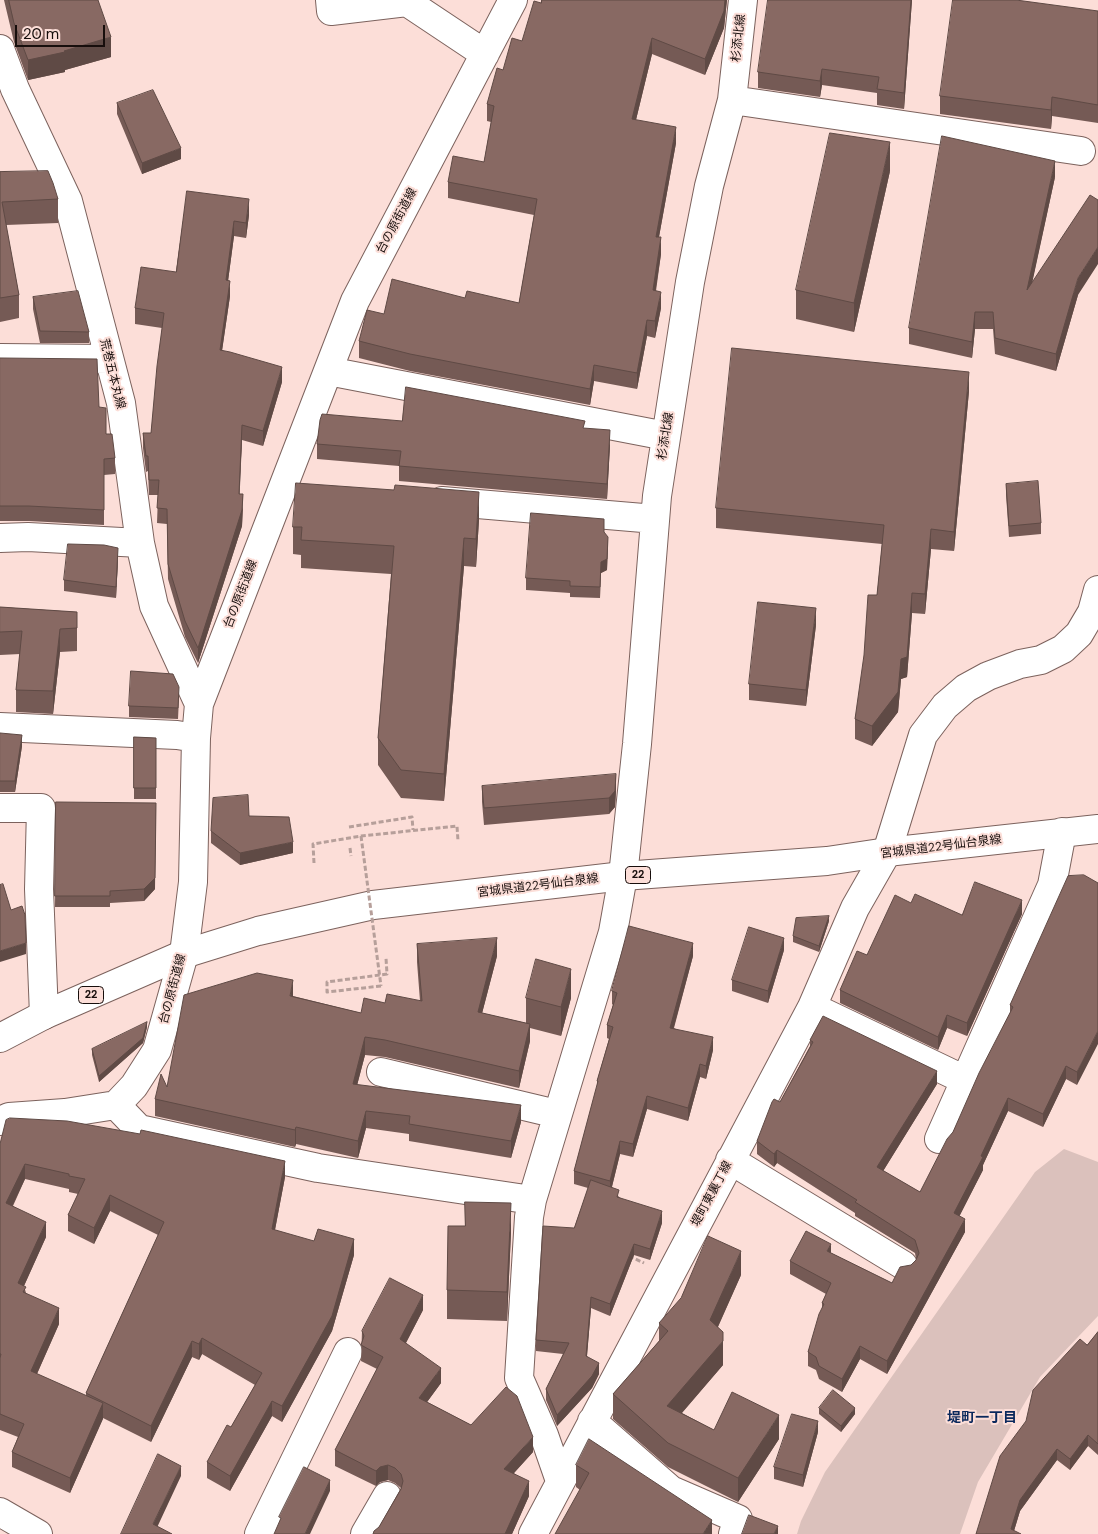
<!DOCTYPE html>
<html>
<head>
<meta charset="utf-8">
<style>
	body { margin:0 }
	#map { position:relative; width:1098px; height:1534px; overflow:hidden; background:#fcded8; font-family:"DM Sans",sans-serif }
	canvas { display:block }
	.scale { position:absolute; left:15px; top:25px; width:90px; height:22px; box-sizing:border-box; border:2px solid #170e0c; border-top:0; padding-left:6px; font-size:15px; line-height:18px; white-space:nowrap; color:#170e0c; -webkit-text-stroke:4px #fcded8; paint-order:stroke }
</style>
</head>
<body>
<div id="map">
<canvas width="1098" height="1534"></canvas>
<div class="scale">20 m</div>
</div>
<script>
const context = document.querySelector('canvas').getContext('2d');
context.lineJoin = 'round';
function fillPath(path, color) {
  context.fillStyle = color;
  context.fill(path, 'evenodd');
}
function strokePath(path, color, width, dash) {
  context.strokeStyle = color;
  context.lineWidth = width;
  context.lineCap = dash ? 'butt' : 'round';
  context.setLineDash(dash || []);
  context.stroke(path);
}
function drawText(font, color, halo, rows, align = 'center') {
  context.font = font + ' "DM Sans","Noto Sans JP",sans-serif';
  context.lineWidth = 4;
  context.setLineDash([]);
  context.textBaseline = 'middle';
  context.strokeStyle = halo;
  context.fillStyle = color;
  for (const [text, x, y, turn = 0] of rows) {
    context.save();
    context.translate(x, y);
    context.rotate((+turn || 0) * Math.PI / 180);
    context.textAlign = isNaN(turn) ? turn : align;
    if (halo) context.strokeText(text, 0, 0);
    context.fillText(text, 0, 0);
    context.restore();
  }
}
fillPath(new Path2D(`
	M1064,1149L1098,1162V1316L1040,1377L978,1482L960,1534H797L801,1521L825,1472L1035,1172Z`), '#dbc1bc');
const minor = new Path2D(`
	M330,0L331,11L407,2L485,54
	M0,49L15,89L68,201L121,403L140,543L154,606L199,704
	M732,100L1081,151
	M0,358L109,359
	M328,371L666,436
	M442,501L655,519
	M0,538L28,537L140,543
	M0,727L177,735L196,738
	M0,808H41L39,889L44,1015
	M812,1007L965,1080
	M381,1072L557,1114
	M116,1105L139,1129L318,1168L532,1200
	M0,1121L9,1117L65,1113L116,1105L134,1086L157,1050L184,954L193,882L196,738L199,704L355,301L513,0
	M939,1139L1052,885L1062,832
	M730,1160L903,1265
	M592,1421L671,1490L738,1519L733,1534
	M560,1481L544,1435L519,1378L529,1217L532,1200L613,932L623,876L637,744L657,496L690,282L709,186L732,100L743,0
	M0,1512L38,1534
	M259,1534L348,1352
	M365,1534L387,1496
	M533,1534L812,1007L855,908L887,852L923,735L945,706L966,688L988,676L1020,664L1041,660L1063,649L1079,634L1092,612L1098,590`);
const major = new Path2D(`
	M0,1038L44,1015L184,954L258,931L373,905L623,876L827,861L887,852L1098,829`);
strokePath(minor, '#7c625d', 30);
strokePath(major, '#7c625d', 30);
strokePath(new Path2D(`
	M349,827L412,817L413,830
	M350,848L351,856
	M314,863L313,844L361,836L457,826L458,841
	M381,986L327,992V982L387,974L386,958
	M629,1256L644,1263`), '#b69f9a', 3, [5, 2.5]);
strokePath(minor, '#fff', 28);
strokePath(major, '#fff', 28);
strokePath(new Path2D(`
	M361,836L381,986`), '#b69f9a', 3, [5, 2.5]);
fillPath(new Path2D(`
	M4,0H98L111,57L65,70V72L28,80L14,42Z
	M542,0H727L724,28L705,75L652,54L636,120L676,143L659,237L661,254L656,291L661,308L655,338L647,336L637,389L594,381L590,405L410,371L359,358V341L384,314L465,298L519,303L534,215L448,198V182L484,162L491,122L487,121V104L503,70L522,41Z
	M912,0L904,109L877,105V93L822,85L820,97L758,88V72Z
	M1098,11V123L1052,116L1051,129L940,114V96Z
	M117,103L181,159L142,174L117,114Z
	M890,171L854,332L796,319V290Z
	M0,172L58,199V223L6,225L19,295V318L0,322Z
	M1055,177L1032,282L1078,295L1056,371L995,354L993,329H975L972,358L909,344V328Z
	M187,191L249,215L246,238L234,236L228,281L230,296L222,350L282,382L263,446L242,440L239,494L243,510L242,526L198,663L185,637L168,579L167,524L157,523L158,495H149L148,471L146,472L143,448V433H151L162,328L135,324V308L176,272Z
	M33,297L89,332V343H40L33,309Z
	M0,358L99,407L106,434L115,458V474L104,475V525L29,521H0Z
	M969,391L954,551L931,549L925,614L912,613L907,677L901,679L898,712L872,746L855,739V719L877,595L882,544L716,528V508Z
	M402,421L585,429L610,445L607,499L399,481V466L317,459V444Z
	M1006,484L1041,523V534L1009,537L1006,495Z
	M479,520L476,567L464,566L444,801L401,798L378,765V738L391,574L301,568V555L293,554V527Z
	M604,532L608,548L607,570L601,573L600,598L570,597V593L526,590V578Z
	M118,560L116,598L64,591V580Z
	M0,607L77,612V651L60,652L53,714L16,712V690L20,654L0,655Z
	M816,625L806,706L749,700V684Z
	M179,698L178,719L129,717V706Z
	M0,733L22,746L15,792H0Z
	M134,737L156,738V799H134Z
	M482,786L616,791L615,807L609,814L484,825L482,802Z
	M56,802L155,889L144,901L110,903V907H55Z
	M249,816L293,853L240,865L211,843V831Z
	M1084,875L1077,1085L1066,1079L1043,1127L1008,1111L983,1165V1170L959,1216L965,1232L887,1374L860,1359L842,1392L819,1379L816,1370L808,1366V1352L822,1309V1303L826,1294L790,1274V1261L831,1253L892,1283L916,1260V1259L915,1253L855,1216V1213L777,1163L774,1167L757,1154V1141L780,1102L810,1046V1040L937,1084L883,1171L920,1192L953,1132L1010,1013V1005Z
	M911,903L962,915L1022,914L967,1036L947,1028L938,1050L840,1003V990L867,955Z
	M829,921L819,952L793,942V936Z
	M417,944L497,956L482,1013L526,1023V998H571L561,1036L530,1028V1041L519,1088L385,1057L365,1055L357,1085L521,1122L511,1158L409,1141V1134L366,1128L358,1158L296,1144L295,1147L155,1116V1099L167,1087L293,996L361,1013L385,1003L420,1001L417,962Z
	M784,950L768,1003L732,991V980Z
	M693,956L674,1028L713,1050L706,1079L700,1077L688,1121L647,1109L633,1157L620,1154L612,1187L619,1197L662,1223L650,1260L634,1255L610,1316L591,1308L587,1356L599,1374L592,1388L557,1426L546,1400V1389L563,1354L536,1351V1340L588,1188L574,1184V1171L597,1087V1081L609,1039L607,1038V1025L613,1005L612,1004V991Z
	M147,1027L143,1043L99,1082L92,1055V1049Z
	M0,1144L285,1177L275,1230L354,1255L332,1331L282,1422L272,1416L230,1491L207,1478V1462L231,1427L255,1385L202,1354L199,1360L192,1357L151,1442L103,1418L70,1493L12,1467V1452L18,1437L0,1430ZM25,1179L69,1189V1192L78,1194L68,1215V1231L94,1244L110,1211L158,1235L86,1393V1396L37,1374L59,1324L26,1293L24,1286L46,1237L13,1206Z
	M465,1226L511,1232L507,1321L447,1319V1290Z
	M741,1275L718,1327L723,1365L682,1413L714,1430L779,1439L738,1502L668,1467L613,1419V1394L659,1341V1323Z
	M423,1310L406,1343L441,1383L427,1402L471,1425L533,1452L514,1473L529,1496L512,1534H373L379,1527L401,1488L395,1483L388,1480L380,1482L376,1486L335,1466V1450L377,1369L361,1361L362,1331Z
	M1098,1332V1455L1088,1446L1070,1470L1057,1460L1020,1511L1014,1531L976,1534L1087,1345Z
	M819,1408L855,1414L841,1432L819,1414Z
	M818,1432L803,1487L774,1479V1467Z
	M576,1465L712,1534L580,1490L576,1487Z`), '#755a55');
fillPath(new Path2D(`
	M725,0H727L724,28L705,75V59Z
	M911,0H912L904,109V93Z
	M111,37V57L65,70V72L28,80V60Z
	M652,38V54L632,136V119Z
	M822,69V85L820,97V81Z
	M1052,97V116L1051,129V110Z
	M676,127V143L656,253V237Z
	M890,142V171L854,332V303Z
	M181,148V159L142,174V163Z
	M1055,161V177L1027,307V290Z
	M249,199V215L246,238V223Z
	M234,221V236L226,296V280Z
	M661,237V254L653,307V290Z
	M1098,247V264L1078,295L1056,371V354L1078,278Z
	M230,281V296L220,365V350Z
	M661,292V308L655,338V321Z
	M975,312V329L972,358V342Z
	M647,320V336L637,389V373Z
	M594,365V381L590,405V389Z
	M282,367V382L263,446V431Z
	M969,372V391L954,551V532Z
	M242,425V440L239,510V494Z
	M610,430V445L607,499V484Z
	M479,492V520L476,567V539Z
	M243,494L242,526L198,663V648Z
	M931,529V549L925,614V594Z
	M608,537L607,570L601,573L600,598L601,562Z
	M464,538V566L444,801V774Z
	M118,548V560L116,598V587Z
	M912,593V613L907,677L901,679L898,712L872,746V726L901,659Z
	M816,608V625L806,706V690Z
	M60,629V652L53,714V691Z
	M22,735V746L15,792V781Z
	M616,774V791L615,807L609,814V798Z
	M156,803L155,889L144,901V889Z
	M293,842V853L240,865V853Z
	M1022,900V914L967,1036V1023Z
	M829,916V921L819,952V946Z
	M497,938V956L478,1029V1012Z
	M784,938V950L768,1003V991Z
	M26,943V954L0,962V951Z
	M693,943V956L670,1041V1028Z
	M571,969V998L561,1036V1007Z
	M293,980V997L290,996Z
	M947,1015V1028L938,1050V1037Z
	M147,1022V1027L143,1043L99,1082V1076Z
	M530,1024V1041L519,1088V1071Z
	M1098,1031V1044L1077,1085V1072Z
	M365,1037V1055L353,1101V1084Z
	M713,1037V1050L706,1079V1066Z
	M700,1064V1077L688,1121V1108Z
	M1066,1066V1079L1043,1127V1114Z
	M937,1071V1084L877,1181V1167Z
	M647,1096V1109L633,1157V1144Z
	M1008,1098V1111L983,1165V1170L954,1227V1213Z
	M521,1105V1122L511,1158V1141Z
	M366,1111V1128L358,1158V1141Z
	M296,1127V1144L295,1147V1130Z
	M620,1141V1154L610,1194V1181Z
	M777,1150V1163L774,1167V1154Z
	M285,1161V1177L272,1245V1229Z
	M25,1164V1179L6,1219V1203Z
	M110,1195V1211L94,1244V1228Z
	M511,1203V1232L507,1321V1292Z
	M662,1211V1223L650,1260V1249Z
	M965,1219V1232L887,1374V1361Z
	M46,1222V1237L18,1299V1283Z
	M354,1239V1255L332,1331L282,1422V1406Z
	M634,1244V1255L610,1316V1304Z
	M831,1244V1257L827,1251Z
	M741,1251V1275L710,1344V1320Z
	M423,1295V1310L400,1354V1339Z
	M591,1297V1308L586,1367V1356Z
	M59,1308V1324L31,1387V1371Z
	M202,1338V1354L199,1360V1344Z
	M192,1341V1357L151,1442V1426Z
	M723,1341V1365L667,1430V1406Z
	M860,1346V1359L842,1392V1379Z
	M599,1363V1374L592,1388L557,1426V1415Z
	M441,1368V1383L419,1413V1398Z
	M272,1401V1416L230,1491V1476Z
	M103,1403V1419L70,1493V1478Z
	M855,1408V1414L841,1432V1426Z
	M779,1415V1439L738,1502V1478Z
	M818,1421V1432L803,1487V1475Z
	M1088,1435V1446L1070,1470V1459Z
	M533,1437V1452L504,1484V1469Z
	M1057,1449V1460L1020,1511L1013,1534L1011,1529L1020,1500Z
	M388,1465V1480L380,1482L376,1486V1471L380,1467Z
	M181,1466V1476L154,1534L153,1524Z
	M330,1480V1491L310,1534H305Z
	M529,1481V1496L512,1534H505Z
	M712,1520V1534H703Z
	M778,1526V1534H774Z`), '#5f4a45');
const building = new Path2D(`
	M9,0H98L111,37L64,51L65,52L28,60L14,23Z
	M542,0H725L724,11L705,59L652,38L632,119L676,127L656,237H661L653,290L661,292L655,321L647,320L637,373L594,365L590,389L410,354L359,341L367,310L384,314L392,279L465,298L467,291L519,303L537,199L448,182L453,156L484,162L494,106L487,104L497,68L503,70L512,38L522,41L534,1L541,3Z
	M768,0H911L904,93L877,89L879,77L822,69L820,81L758,72Z
	M953,0H1016L1098,11V105L1052,97L1051,110L940,96Z
	M153,90L181,148L142,163L117,103Z
	M830,133L890,142L854,303L796,290Z
	M942,136L1055,161L1027,290L1090,195L1098,200V247L1078,278L1056,354L995,338L993,312H975L972,342L909,328Z
	M48,171L53,183L58,199L2,202L19,295L0,298V172Z
	M187,191L249,199L246,223L234,221L226,280L230,281L220,350L230,352L282,367L263,431L242,425L239,494H243L242,510L198,648L185,621L168,564L167,509L157,508L159,480H149L148,456H146L143,433H151L157,366L164,313L135,308L141,267L176,272Z
	M78,291L89,332L40,331L33,297Z
	M732,348L969,372L954,532L931,529L925,594L912,593L907,657L901,659L898,692L872,726L855,719L864,655L868,595H877L884,525L716,508Z
	M0,358L97,359L99,407L106,408V434H112L115,458L104,459V510L29,506H0Z
	M406,387L585,421L583,428L610,430L607,484L399,466L401,451L317,444L320,420L322,414L402,421Z
	M1038,481L1041,523L1009,526L1006,484Z
	M296,483L394,490L395,485L479,492L476,539L464,538L444,774L401,770L378,738L394,546L301,540L302,527H293Z
	M531,513L604,519V532L608,537L607,559L601,562L600,587L570,586V581L526,578Z
	M68,544L104,545L118,548L116,587L64,580Z
	M758,602L816,608L806,690L749,684Z
	M0,607L77,612V628L60,629L53,691L16,690L22,631L0,632Z
	M131,671L173,674L179,687L178,708L129,706Z
	M0,733L22,735L15,781H0Z
	M134,737L156,738V788H134Z
	M616,774L615,791L609,798L484,808L482,786Z
	M248,795L249,816L289,817L293,842L240,853L211,831L213,798Z
	M56,802L156,803L155,878L144,889L110,891V896H55Z
	M1084,875L1098,883V1031L1077,1072L1066,1066L1043,1114L1008,1098L981,1156L983,1157L954,1213L965,1219L887,1361L860,1346L842,1379L819,1366L816,1357L808,1352L819,1314L824,1304L822,1303L831,1283L790,1261L806,1231L831,1244L827,1251L892,1283L900,1267L911,1265L916,1260L919,1253L915,1240L855,1202L857,1200L777,1150L774,1154L757,1141L772,1102L774,1099L780,1102L813,1042L810,1040L823,1016L937,1071L877,1167L920,1192L947,1139L953,1132L979,1073L1013,1007L1010,1005L1068,876Z
	M975,882L1022,900L967,1023L947,1015L938,1037L840,990L857,951L867,955L895,895L911,903L915,894L962,915Z
	M3,884L11,910L22,906L25,915L26,943L0,951V885Z
	M829,916L819,946L793,936L796,918Z
	M629,926L693,943L670,1028L713,1037L706,1066L700,1064L688,1108L647,1096L633,1144L620,1141L610,1181L574,1171L598,1081H597L613,1027L607,1025L617,993L612,991Z
	M749,927L784,938L768,991L732,980Z
	M497,938L478,1012L530,1024L519,1071L385,1040L365,1037L353,1084L521,1105L511,1141L409,1124L410,1116L366,1111L358,1141L296,1127L295,1130L155,1099L161,1074L167,1087L184,995L257,973L293,980L290,996L361,1013L364,998L385,1003L387,994L422,1001L417,944Z
	M536,959L571,969L561,1007L526,998Z
	M147,1022L143,1038L99,1076L92,1049Z
	M10,1118L67,1121L140,1134L141,1130L285,1161L272,1229L314,1241L318,1229L354,1239L332,1316L282,1406L272,1401L230,1476L207,1462L227,1425L231,1427L262,1373L202,1338L199,1344L192,1341L151,1426L86,1393L164,1222L110,1195L94,1228L68,1215L85,1179L69,1176V1174L25,1164L6,1203L46,1222L18,1283L26,1287L23,1292L59,1308L31,1371L103,1403L70,1478L12,1452L24,1424L0,1414V1358L1,1354H0V1144L6,1120Z
	M591,1180L619,1190L617,1197L662,1211L650,1249L634,1244L610,1304L591,1297L586,1356L599,1363L592,1376L557,1415L546,1389L569,1343L536,1340L543,1226L574,1228Z
	M465,1202L511,1203L507,1292L447,1290L448,1226H465Z
	M708,1236L741,1251L710,1320L723,1332V1341L667,1406L714,1430L732,1392L779,1415L738,1478L668,1443L613,1394L668,1331L659,1323L681,1298Z
	M390,1278L423,1295L400,1339L441,1368L419,1398L471,1425L506,1387L517,1396L533,1437L504,1469L529,1481L505,1534H373L374,1531L379,1527L401,1489L403,1481L401,1474L395,1468L388,1465L380,1467L376,1471L335,1450L383,1357L361,1345L364,1336L362,1331Z
	M1098,1332V1444L1088,1435L1070,1459L1057,1449L1020,1500L1011,1529L1021,1534H976L1000,1456L1026,1421L1033,1390L1080,1339L1087,1345Z
	M833,1390L855,1408L841,1426L819,1408Z
	M792,1414L818,1421L803,1475L774,1467Z
	M589,1439L712,1520L703,1534H555L589,1473L576,1465Z
	M158,1454L181,1466L153,1524L172,1534H121Z
	M304,1467L330,1480L305,1534H274L281,1518L279,1517Z
	M749,1515L778,1526L774,1534H742Z`);
fillPath(building, '#886963');
strokePath(building, '#5f4a45', 1);
for (const [x, y, w] of [
	[638,875,25],
	[91,995,25]
]) {
  const box = new Path2D();
  box.roundRect(x - w / 2, y - 8.5, w, 17, 4);
  context.fillStyle = '#fcded8';
  context.fill(box);
  strokePath(box, '#170e0c', 1);
}
drawText('bold 11px', '#170e0c', null, [
	["22",638,875],
	["22",91,995]
]);
drawText('12px', '#170e0c', '#fcded8', [
	["杉添北線",739,38,-84],
	["台の原街道線",397,221,-62],
	["荒巻五本丸線",112,374,76],
	["杉添北線",666,436,-81],
	["台の原街道線",241,594,-69],
	["宮城県道22号仙台泉線",941,847,-7],
	["宮城県道22号仙台泉線",538,886,-7],
	["台の原街道線",173,989,-75],
	["堤町東裏丁線",712,1194,-62]
]);
drawText('bold 14px', '#0a285c', '#fcded8', [
	["堤町一丁目",982,1418]
]);
</script>
</body>
</html>
